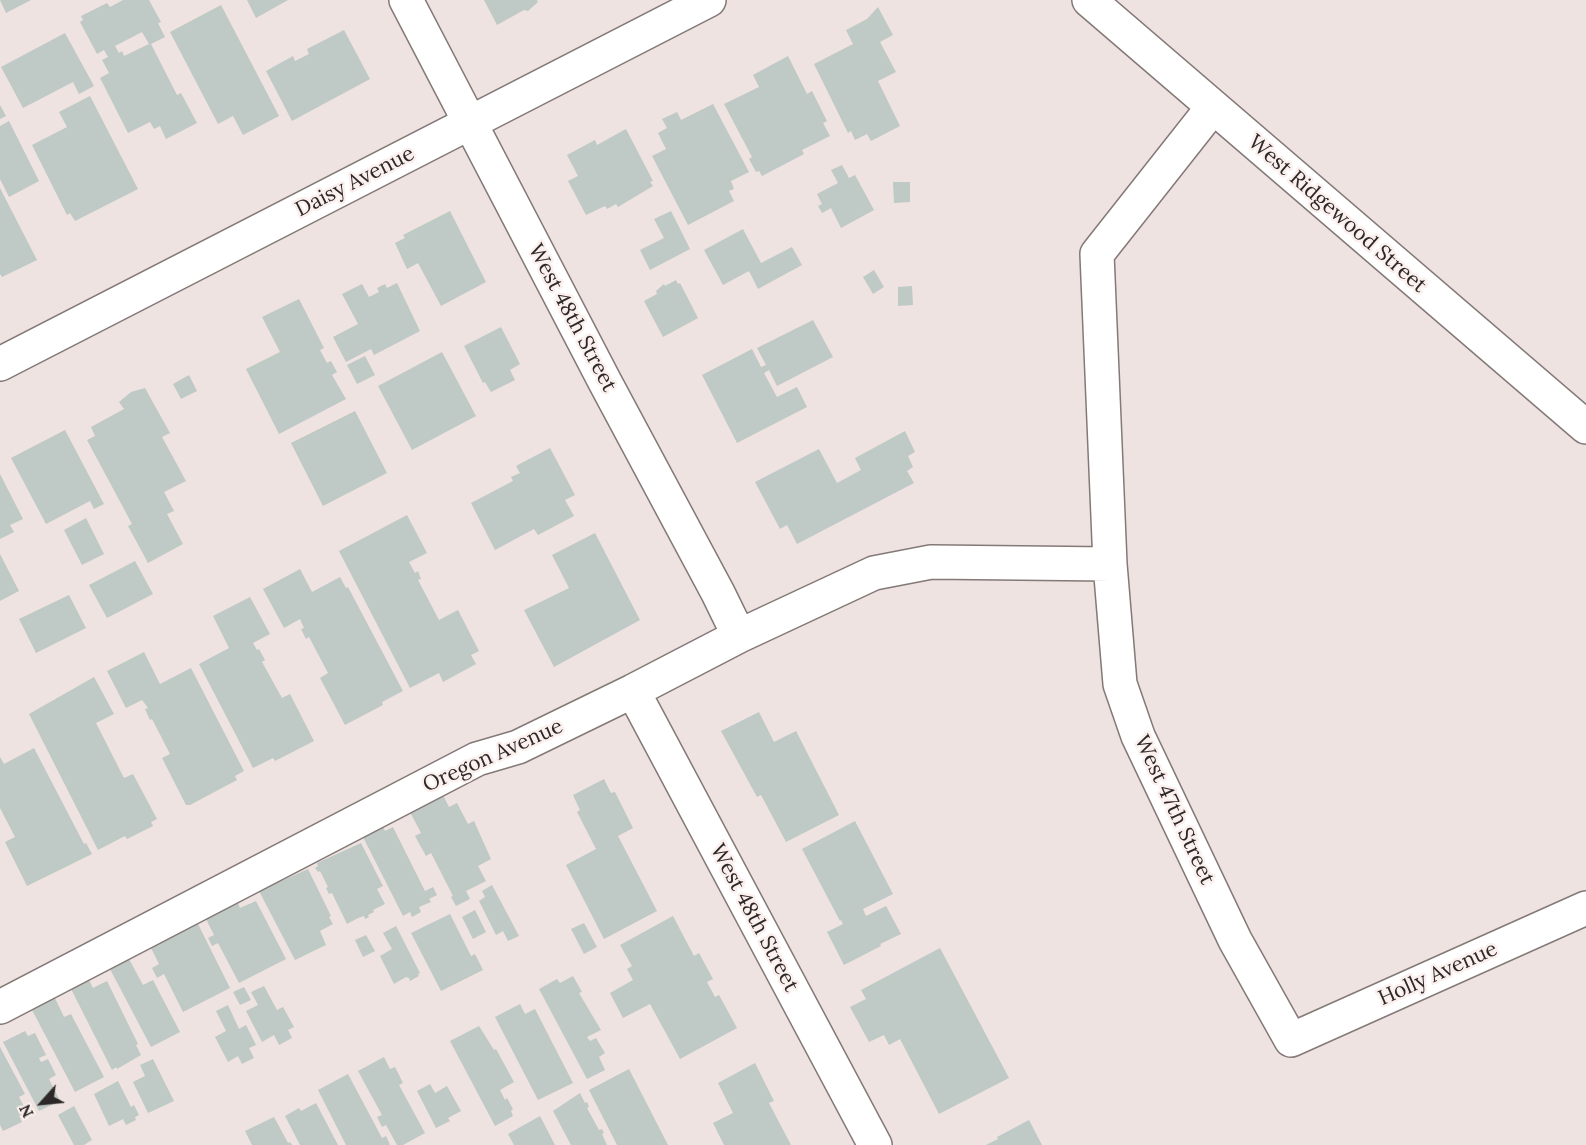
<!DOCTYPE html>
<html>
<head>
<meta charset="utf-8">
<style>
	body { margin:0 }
	#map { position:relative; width:1586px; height:1145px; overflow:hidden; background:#eee3e0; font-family:Lora,serif }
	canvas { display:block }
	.north { position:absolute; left:12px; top:1073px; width:60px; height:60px; -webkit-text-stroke:4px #fbf0ee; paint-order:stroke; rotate:243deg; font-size:16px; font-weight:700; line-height:24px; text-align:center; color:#2c2827 }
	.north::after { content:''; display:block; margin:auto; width:21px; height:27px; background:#2c2827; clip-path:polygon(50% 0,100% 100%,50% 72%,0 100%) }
</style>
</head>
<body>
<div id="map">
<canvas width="1586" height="1145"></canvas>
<div class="north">N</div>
</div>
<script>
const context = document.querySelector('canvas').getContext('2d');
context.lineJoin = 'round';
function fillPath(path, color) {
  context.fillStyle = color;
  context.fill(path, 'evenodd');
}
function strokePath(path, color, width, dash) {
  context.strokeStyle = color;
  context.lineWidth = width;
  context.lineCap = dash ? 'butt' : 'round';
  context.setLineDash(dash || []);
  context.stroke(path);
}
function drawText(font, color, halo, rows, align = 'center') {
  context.font = font + ' Lora,serif';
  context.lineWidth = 5;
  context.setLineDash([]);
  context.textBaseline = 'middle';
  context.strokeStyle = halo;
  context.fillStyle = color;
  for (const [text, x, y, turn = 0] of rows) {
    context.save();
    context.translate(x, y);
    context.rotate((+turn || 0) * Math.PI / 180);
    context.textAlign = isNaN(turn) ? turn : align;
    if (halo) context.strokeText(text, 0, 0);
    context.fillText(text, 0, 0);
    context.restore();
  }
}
fillPath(new Path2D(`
	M0,0H31L6,13Z
	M123,0H149L161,22L158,23L165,37L151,44L177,95L181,93L197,123L166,139L160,126L154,129L150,122L128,133L100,78L109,73L102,60L108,57L104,50L97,54L80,22L83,20L81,16L107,3L110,7ZM142,32L149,44L124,56L122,51L119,53L115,46Z
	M247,0H288L256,18Z
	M484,0H537L538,2L528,11L524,10L497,25Z
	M221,5L279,116L243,135L233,116L218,124L170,32Z
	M878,7L893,35L880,42L896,72L878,81L900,126L871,141L867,134L855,140L851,131L848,133L814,64L853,44L846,30L867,19Z
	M344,30L370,79L292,121L266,71L293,56L295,61L309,54L307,49Z
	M65,33L94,86L79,94L73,82L23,108L1,67Z
	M788,56L807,94L812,91L827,121L823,123L830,136L802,150L804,154L762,176L759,171L756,172L749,159L752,157L724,104L759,87L753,75Z
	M90,96L138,189L75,221L70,213L67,215L32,145L67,127L59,112Z
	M713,104L749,172L731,181L734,189L729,191L734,201L688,225L652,156L666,149L658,133L667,128L662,119L677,112L681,120Z
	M0,105L6,116L0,119Z
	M9,121L39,181L9,197L0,179V126Z
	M626,129L653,181L650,182L653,186L618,207L616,204L607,209L605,206L586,215L568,181L578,176L567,155L595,140L597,145Z
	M842,165L849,178L855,175L874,210L841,228L831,208L822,213L818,206L822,204L817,194L838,183L831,170Z
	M893,182H910V202L894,203Z
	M0,188L37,260L2,277L0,274Z
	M450,211L486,282L441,306L418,263L407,269L395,243L405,238L403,235Z
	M671,211L690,249L650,270L640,250L664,238L654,219Z
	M743,229L761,263L792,247L802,265L758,289L749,271L723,285L704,250Z
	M874,270L884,287L873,294L863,277Z
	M676,280L678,284L680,283L698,318L663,337L644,301L657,294L656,291L664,284L665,286Z
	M397,283L420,331L374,355L371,349L346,362L333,337L358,324L342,294L362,284L369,297L379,292L377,288L385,284L387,288Z
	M912,286L913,305L898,306V287Z
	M299,299L324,348L320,350L327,363L331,361L337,372L332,375L346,399L279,434L246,369L280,352L262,317Z
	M813,320L833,357L777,386L769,370L764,373L777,397L797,387L807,407L737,443L702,375L752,349L761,367L766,365L757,348Z
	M501,327L520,364L510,370L515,380L491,392L485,382L483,383L464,346Z
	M442,352L476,416L412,450L378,386Z
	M365,356L375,375L357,384L347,365Z
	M189,375L197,391L181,399L173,384Z
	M145,388L170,433L162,437L186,481L164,492L174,511L167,514L183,544L148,563L128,526L132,524L87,440L95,436L91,427L124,409L119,402L131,392Z
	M355,411L387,473L323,506L291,443Z
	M65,430L104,504L94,509L90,501L46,524L11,458Z
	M905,431L915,452L908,456L913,467L907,471L914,483L797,544L787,525L780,529L755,482L819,449L837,483L861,470L855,458Z
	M550,448L575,495L565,500L574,516L538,535L534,529L495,550L471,503L513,481L511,477L520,473L516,466Z
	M0,474L23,519L10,525L14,532L0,539Z
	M407,515L427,553L409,562L415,573L418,571L421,579L418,580L439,620L458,610L479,651L471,655L476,664L443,682L439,673L410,688L339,551Z
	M86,518L104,554L82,565L64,530Z
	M595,533L640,620L554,667L524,610L569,588L552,555Z
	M0,554L19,591L0,601Z
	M135,561L153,594L107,618L89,585Z
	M300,569L312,592L340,577L346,588L348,587L403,691L382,702L383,705L345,725L320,678L328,673L309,637L306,639L301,629L304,628L300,619L284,628L263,589Z
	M69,595L86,628L36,653L19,619Z
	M250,597L270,634L253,643L257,650L259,649L265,660L262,662L282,698L290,694L314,741L275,761L273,758L253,768L199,664L229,648L213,616Z
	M144,652L160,684L191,668L244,771L235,776L237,780L190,805H186L162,758L170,754L152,719L150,720L145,709L148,708L142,700L126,708L107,671Z
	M94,677L114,714L96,723L124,778L133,774L157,819L151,822L153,826L127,839L125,836L98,850L29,714Z
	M759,712L774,742L796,731L839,815L786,842L761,795L757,797L721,731Z
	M34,748L84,844L86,843L92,854L27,886L5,842L15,837L0,808V757L4,764Z
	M604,779L611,793L615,792L633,828L618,836L657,911L604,939L566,865L596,849L577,812L580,810L573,795Z
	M442,793L449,807L457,803L468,824L474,821L491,859L478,866L486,881L466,891L470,899L456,906L451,897L453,896L431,853L426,856L415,836L421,833L409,810Z
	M855,821L893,894L863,909L866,916L886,906L901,934L880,944L881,946L844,965L827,932L843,924L841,920L840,921L802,849Z
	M383,827L385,831L393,827L425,891L433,887L437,895L429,899L431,902L419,907L421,912L412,917L410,912L403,916L363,837Z
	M361,843L383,886L377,889L385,904L373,910L374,912L368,915L369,917L365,919L364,916L358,918L347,924L332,893L329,894L326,888L328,887L320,871L318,872L315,868L318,866L317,863Z
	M308,869L331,916L329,917L333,924L320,931L326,945L295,960L259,891Z
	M492,885L519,936L508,941L503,931L496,935L479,901L485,897L482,891Z
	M256,901L286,959L239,983L218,943L212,946L208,938L214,935L206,919L238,903L240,908Z
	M475,910L486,932L473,939L462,917Z
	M450,914L471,956L475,954L483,970L441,991L411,933Z
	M673,916L694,956L699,953L713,979L707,982L715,997L719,995L737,1028L680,1059L650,1004L623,1018L610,993L633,980L627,969L632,966L620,945Z
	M584,923L597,947L584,954L571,929Z
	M198,924L230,988L183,1012L164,974L157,978L152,968L159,964L151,948Z
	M396,926L420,973L418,974L419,976L410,981L409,978L406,977L394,984L380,956L392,949L383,933Z
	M366,935L375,951L363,957L355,940Z
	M940,948L1009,1078L939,1114L900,1039L889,1045L884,1035L869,1042L850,1007L866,999L861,990Z
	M129,959L143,985L153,980L180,1032L151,1047L110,969Z
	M87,976L93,988L107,981L138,1044L136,1045L141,1055L117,1069L116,1067L112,1070L69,985Z
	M573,976L582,992L579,993L601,1030L587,1037L590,1041L596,1038L605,1053L599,1057L605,1070L587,1079L539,989L557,979L560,983Z
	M264,986L277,1010L283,1007L294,1027L288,1030L292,1038L279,1045L274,1035L262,1042L246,1011L258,1005L251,992Z
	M244,987L251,1000L240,1005L233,992Z
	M54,996L64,1017L71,1014L104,1077L75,1092L31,1008Z
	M520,1004L525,1014L535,1009L573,1083L538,1100L495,1017Z
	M228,1005L239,1029L246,1025L256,1045L249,1048L254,1058L242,1064L238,1056L228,1062L215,1037L226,1031L216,1011Z
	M479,1026L494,1050L496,1049L514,1082L500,1090L505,1100L507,1098L513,1109L511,1111L513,1116L495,1126L450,1041Z
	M25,1031L28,1036L35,1033L46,1055L39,1058L41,1062L48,1059L56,1075L49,1079L60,1101L39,1111L3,1042Z
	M0,1047L25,1094L19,1097L27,1112L19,1116L22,1122L3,1131L0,1125Z
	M384,1057L390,1069L395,1067L403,1083L399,1085L425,1133L403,1145H397L386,1125L382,1127L377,1117L382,1115L358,1071Z
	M153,1059L174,1101L148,1113L133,1082L145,1076L140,1065Z
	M755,1063L774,1101L769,1103L791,1145H724L713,1123L733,1113L718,1083Z
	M629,1069L668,1145H617L589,1090Z
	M348,1074L382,1138L386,1136L390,1145H346L318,1090Z
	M118,1081L131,1107L134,1105L139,1115L135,1117L136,1120L126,1125L123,1119L109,1126L94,1094Z
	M430,1084L435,1093L447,1086L461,1111L448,1118L450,1121L436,1128L417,1091Z
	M580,1093L585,1103L587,1102L589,1107L587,1108L599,1130L602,1129L604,1133L602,1134L607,1145H571L553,1111Z
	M316,1103L338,1145H300L285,1116L299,1108L301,1111Z
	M74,1106L92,1140L84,1145H74L58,1115Z
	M540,1116L555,1145H514L508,1134Z
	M274,1117L288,1143L290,1142L292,1145H252L245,1131Z
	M1029,1120L1042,1145H986L998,1139L997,1137Z`), '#bfc9c5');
const minor = new Path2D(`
	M406,0L605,382L718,593L739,636
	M1089,0L1586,427
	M0,364L709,0
	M1110,564L1120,684L1138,736L1235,940L1291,1040L1586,908
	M633,691L875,1145
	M0,1007L477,759L518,747L633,691L739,636L874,573L931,562L1110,564L1097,254L1213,107`);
strokePath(minor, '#837977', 36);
strokePath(minor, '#fff', 33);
drawText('21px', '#2c2827', '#fbf0ee', [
	["Daisy Avenue",355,182,-27],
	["West Ridgewood Street",1337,214,41],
	["West 48th Street",572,318,62],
	["Oregon Avenue",493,756,-24],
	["West 47th Street",1174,810,65],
	["West 48th Street",754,918,62],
	["Holly Avenue",1438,974,-24]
]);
</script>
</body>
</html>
